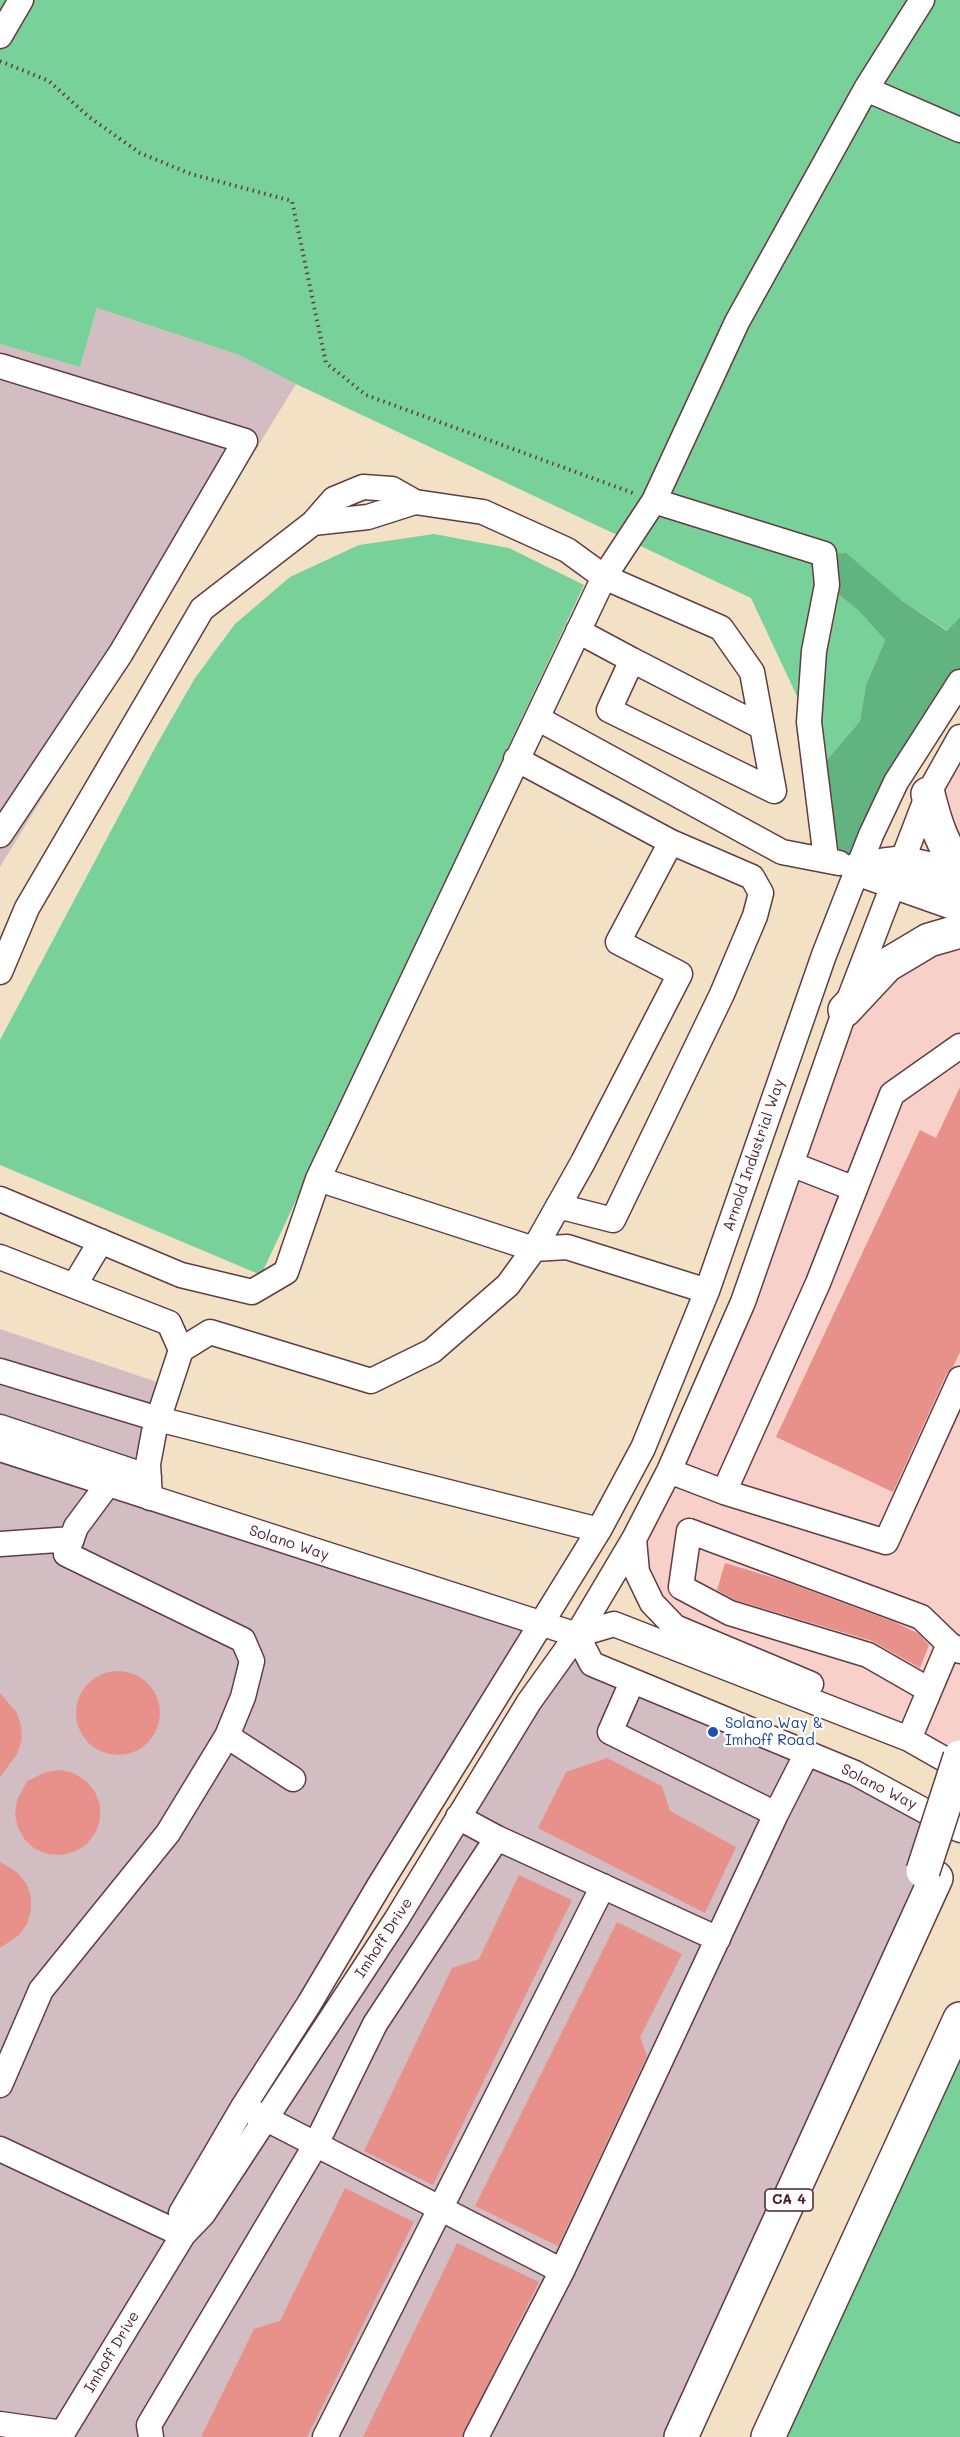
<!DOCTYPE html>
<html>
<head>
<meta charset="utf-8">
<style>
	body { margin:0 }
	canvas { display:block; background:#f3e1c6 }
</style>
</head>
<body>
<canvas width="960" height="2437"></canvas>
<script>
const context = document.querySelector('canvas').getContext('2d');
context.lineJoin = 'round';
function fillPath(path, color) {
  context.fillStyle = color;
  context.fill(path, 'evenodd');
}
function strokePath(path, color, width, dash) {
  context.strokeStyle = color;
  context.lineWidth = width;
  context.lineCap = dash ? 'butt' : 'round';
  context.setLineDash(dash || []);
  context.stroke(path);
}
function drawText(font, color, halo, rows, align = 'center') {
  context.font = font + ' Mali,sans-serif';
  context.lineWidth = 4.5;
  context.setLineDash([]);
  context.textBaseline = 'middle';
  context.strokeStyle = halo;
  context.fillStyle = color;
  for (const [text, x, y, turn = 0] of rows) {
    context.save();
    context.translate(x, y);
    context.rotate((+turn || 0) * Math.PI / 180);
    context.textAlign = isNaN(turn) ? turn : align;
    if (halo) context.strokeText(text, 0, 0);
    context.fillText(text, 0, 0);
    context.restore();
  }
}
fillPath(new Path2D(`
	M960,737V870L928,794Z
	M960,931V1768L840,1713L822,1689L675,1627L634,1539L669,1471L845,1010Z`), '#f7d0ca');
fillPath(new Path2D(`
	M97,308L239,355L296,384L0,867V344L80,367Z
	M0,1329L169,1386L150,1498L541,1624L379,1886L184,2235L577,1635L592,1664L958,1830L681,2437H0Z`), '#d2bec2');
fillPath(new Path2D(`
	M0,0H960V617L948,631L901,600L827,585L859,611L885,640L866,685L860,721L815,774L809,722L751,598L296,384L239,355L97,308L80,367L0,344Z
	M434,534L509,548L584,585L261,1275L0,1165V1040L157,744L195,678L235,624L290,577L359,545Z
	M960,2053V2437H768Z`), '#77d198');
fillPath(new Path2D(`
	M846,553L901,600L947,631L960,617V682L858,869L826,859L815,774L860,721L866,685L885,640L859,611L827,585L824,554Z`), '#61b380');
fillPath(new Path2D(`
	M960,1087V1352L953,1367L947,1373L893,1492L776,1437L920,1130L936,1138Z
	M725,1563L781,1580L897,1623L919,1634L929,1645L920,1668L872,1641L735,1600L717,1590Z
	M76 1713a42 42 0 1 1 84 0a42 42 0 1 1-84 0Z
	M0,1693L17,1713L21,1726L22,1740L17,1754L0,1777Z
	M607,1758L662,1786L670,1811L736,1847L705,1913L538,1828L566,1772Z
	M60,1770L74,1773L86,1781L95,1792L100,1805V1819L96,1832L87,1844L76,1851L62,1855L48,1854L35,1849L25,1840L18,1828L15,1814L17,1800L27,1781L46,1772Z
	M0,1862L17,1872L26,1883L31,1896V1911L27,1924L19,1935L0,1948Z
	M519,1875L572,1900L433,2185L364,2151L452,1968L479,1959Z
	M617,1922L682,1954L640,2037L647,2056L558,2246L475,2206Z
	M345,2188L414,2222L307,2437H201L254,2329L280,2321Z
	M457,2243L539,2282L462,2437H363Z`), '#e8908a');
const minor = new Path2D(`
	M0,36L21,0
	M866,89L922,0
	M0,366L245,441L121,653L0,835
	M654,501L824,554L827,585L814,651L809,722L826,859
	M415,502L483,512L567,550L604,577L721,628L752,672L774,791L609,710L632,660L578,631
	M632,660L762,727
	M537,718L782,852L839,863
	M0,972L27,908L202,609L313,523L334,499L363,487L392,489L415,502L368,517L313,523
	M791,1164L855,1189
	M318,1179L534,1249L583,1162L680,974L618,942L671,842L516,759
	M0,1199L181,1275L252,1292L286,1272L318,1179L604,577L654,501L737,322L866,89L960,130
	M558,1206L613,1220L722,994L755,916L761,893L752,877L671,842
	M0,1257L169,1323L181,1350
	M74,1286L101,1241
	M0,1371L158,1419L599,1530
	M0,1427L149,1477
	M0,1449L577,1635L614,1624L909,1739L960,1768
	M669,1471L724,1492L886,1542L960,1379
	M108,1484L76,1527L66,1554L243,1640L252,1661L243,1697L227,1736L293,1779
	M724,1492L818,1283L892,1094L960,1046
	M150,1498L148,1464L154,1432L181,1350L210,1332L371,1381L432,1351L508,1285L534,1249L567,1247L707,1291
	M634,1539L637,1572L652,1603L675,1627L811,1684
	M0,1544L72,1539
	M577,1635L592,1664L855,1773L960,1830
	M632,1682L610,1732L776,1814
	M929,1690L868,1655L730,1613L681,1587L689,1531L921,1617L949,1644
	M909,1739L949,1644L960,1651
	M458,1817L497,1838L718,1939
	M0,2085L41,1990L168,1833L227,1736
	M251,2111L562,2271L776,1814L807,1753
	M0,2149L183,2235
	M183,2235L181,2213L243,2107L309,2004L379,1886L599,1530L643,1448L707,1291L824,955L871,835L896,782L960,682
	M0,2424L63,2433
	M60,2437L183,2235L203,2214L396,1920L529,1702L577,1635L634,1539L669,1471L743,1302L845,1010L928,794L960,737
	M151,2437L149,2425L315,2146L375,2024L497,1838
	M325,2437L603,1886
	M476,2437L562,2271`);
const highway = new Path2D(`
	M928,794C936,826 942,843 960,870
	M884,865L901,863L960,875
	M858,869L960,905
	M845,1010L887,965L929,940L960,931
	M681,2437L936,1878
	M768,2437L960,2019`);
strokePath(minor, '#633c42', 27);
strokePath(highway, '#633c42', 36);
strokePath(new Path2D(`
	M0,61L49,81L89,117L140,153L191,174L292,201L326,363L366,395L633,493`), '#633c42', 4, [1.5, 4.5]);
strokePath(minor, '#fff', 24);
strokePath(highway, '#fff', 33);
const highwayBridge = new Path2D(`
	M923,1871L960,1757`);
strokePath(highwayBridge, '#633c42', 36, []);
strokePath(highwayBridge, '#fff', 33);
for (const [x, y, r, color] of [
	[713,1732,6,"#1a4fb4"]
]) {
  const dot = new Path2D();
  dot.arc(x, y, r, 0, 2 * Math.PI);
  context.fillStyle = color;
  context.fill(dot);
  strokePath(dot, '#fff', 2);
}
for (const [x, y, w] of [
	[789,2200,48]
]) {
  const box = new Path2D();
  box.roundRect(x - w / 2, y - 11, w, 22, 4.5);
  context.fillStyle = '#fff';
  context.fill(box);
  strokePath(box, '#4a1f2b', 1.5);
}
drawText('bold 14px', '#4a1f2b', null, [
	["CA 4",789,2200]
]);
drawText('15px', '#4a1f2b', '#fff', [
	["Arnold Industrial Way",754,1155,-71],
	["Solano Way",289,1543,18],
	["Solano Way",879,1787,27],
	["Imhoff Drive",384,1938,-57],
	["Imhoff Drive",112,2352,-59]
]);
drawText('15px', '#164399', '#fff', [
	["Solano Way &",725,1723],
	["Imhoff Road",725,1740]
], 'left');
</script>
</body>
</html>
